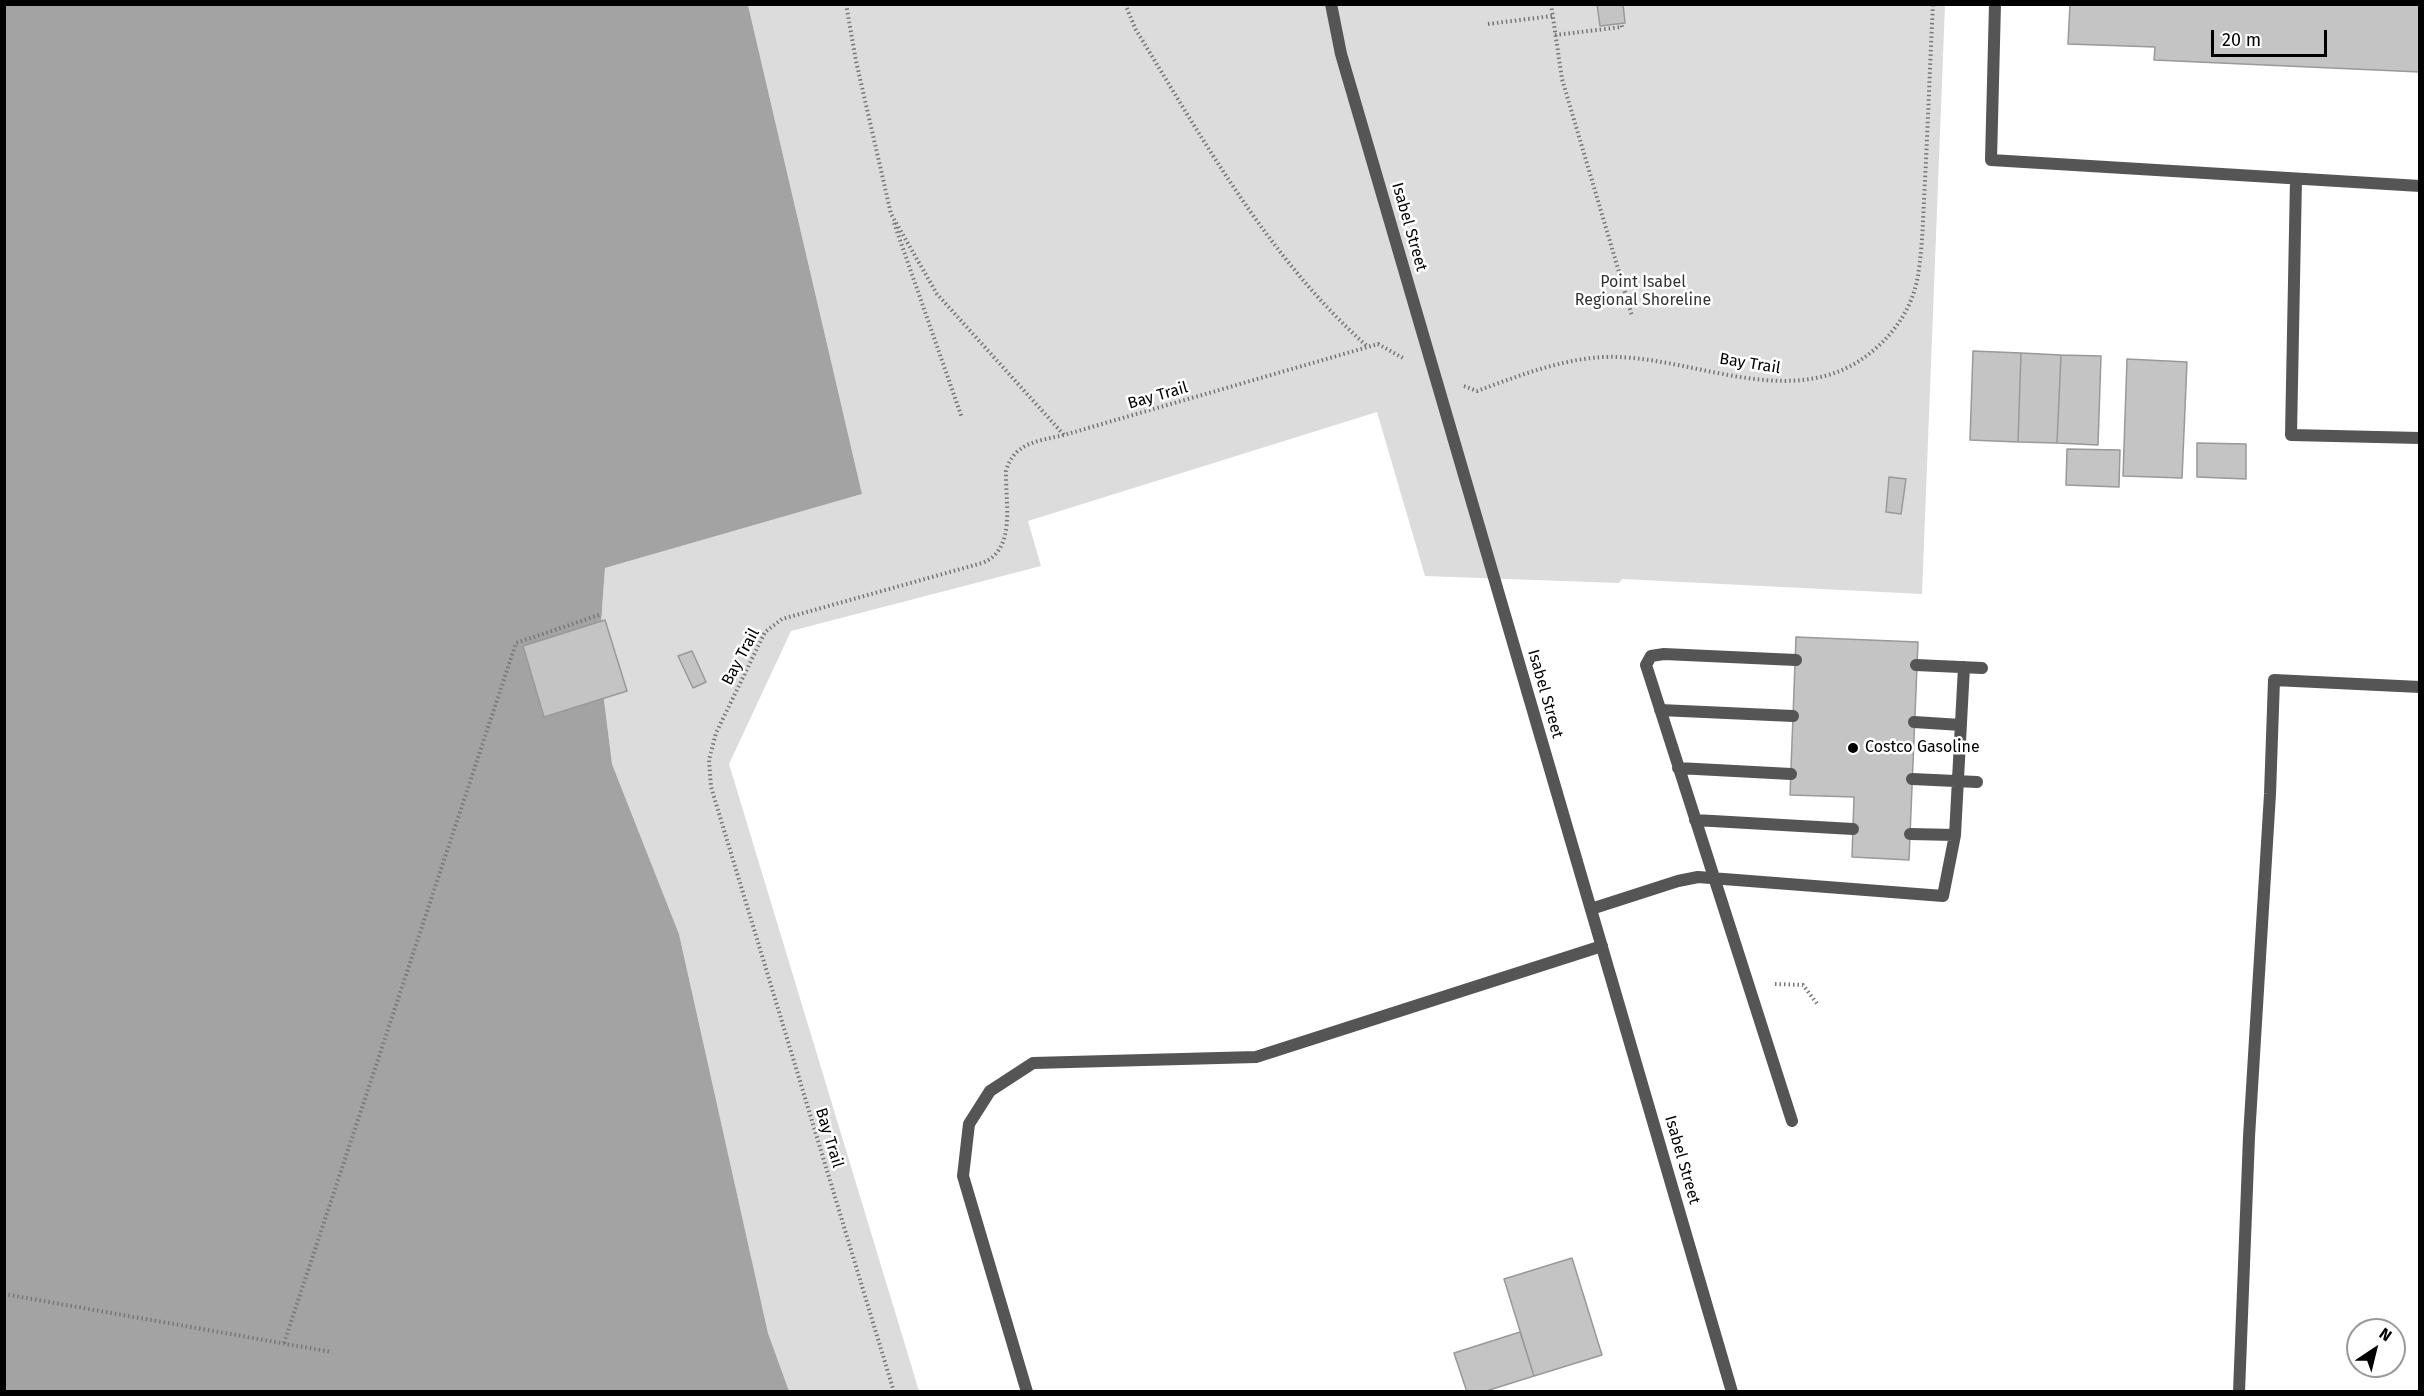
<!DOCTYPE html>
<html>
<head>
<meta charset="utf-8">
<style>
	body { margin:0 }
	#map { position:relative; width:2424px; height:1396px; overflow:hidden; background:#fff; font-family:"Fira Sans",sans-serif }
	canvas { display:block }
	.frame { position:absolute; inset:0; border:6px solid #000; pointer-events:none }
	.north { position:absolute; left:2346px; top:1318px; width:60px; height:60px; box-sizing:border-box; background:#fff; border:2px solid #999; border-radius:50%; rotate:35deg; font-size:16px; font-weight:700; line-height:24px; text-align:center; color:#000 }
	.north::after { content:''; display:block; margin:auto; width:21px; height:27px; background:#000; clip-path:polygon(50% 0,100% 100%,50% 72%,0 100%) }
	.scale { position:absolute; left:2211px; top:30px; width:116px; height:27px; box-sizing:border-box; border:3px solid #000; border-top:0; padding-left:8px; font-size:18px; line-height:21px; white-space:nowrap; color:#000; -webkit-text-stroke:4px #fff; paint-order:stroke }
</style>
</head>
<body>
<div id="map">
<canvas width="2424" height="1396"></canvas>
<div class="frame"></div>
<div class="north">N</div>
<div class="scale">20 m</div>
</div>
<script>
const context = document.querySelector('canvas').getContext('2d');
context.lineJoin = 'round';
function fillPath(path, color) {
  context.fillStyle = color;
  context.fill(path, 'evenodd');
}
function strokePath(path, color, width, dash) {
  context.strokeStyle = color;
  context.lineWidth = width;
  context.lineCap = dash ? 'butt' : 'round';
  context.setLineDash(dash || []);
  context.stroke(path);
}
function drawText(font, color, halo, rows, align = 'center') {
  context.font = font + ' "Fira Sans",sans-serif';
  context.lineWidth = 5;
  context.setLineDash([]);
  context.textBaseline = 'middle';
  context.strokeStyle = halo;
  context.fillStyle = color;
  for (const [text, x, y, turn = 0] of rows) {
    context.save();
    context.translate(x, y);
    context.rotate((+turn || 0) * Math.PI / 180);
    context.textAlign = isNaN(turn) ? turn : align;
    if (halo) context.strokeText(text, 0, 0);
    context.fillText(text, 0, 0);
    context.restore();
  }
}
fillPath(new Path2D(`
	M748,5H1945L1922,594L1622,579L1619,583L1425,576L1377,412L1028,521L1041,566L791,631L729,764L919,1391H789L768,1333L679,934L612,764L604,700L597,678L605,568L862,494Z`), '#dcdcdc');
fillPath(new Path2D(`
	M5,5H748L862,494L605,568L597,678L604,700L612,764L679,934L768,1333L789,1391L5,1392Z`), '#a3a3a3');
const building = new Path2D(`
	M1597,4H1623L1625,23L1600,26Z
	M2070,4H2420V72L2154,60L2155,47L2068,44Z
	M1973,351L2021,353L2018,442L1970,440Z
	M2021,353L2061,355L2057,443L2018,442Z
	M2061,355L2101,356L2098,445L2057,443Z
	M2127,359L2187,362L2182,478L2123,476Z
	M2197,443L2246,444V479L2197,477Z
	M2067,449L2120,450L2119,487L2066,485Z
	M1889,477L1906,479L1901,514L1886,512Z
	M605,620L627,691L544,717L523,646Z
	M1796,637L1918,642L1909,860L1852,857L1854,797L1790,795Z
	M692,651L706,682L693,688L678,656Z
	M1572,1258L1602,1355L1534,1376L1504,1279Z
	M1520,1332L1534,1376L1483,1392H1467L1454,1353Z`);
fillPath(building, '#c4c4c4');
strokePath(building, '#999', 1.5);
strokePath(new Path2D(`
	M846,4L856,61L891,214L937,294L1064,435
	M1125,4L1136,30C1204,141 1269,259 1368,347
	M1551,4L1562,79L1632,316
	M1488,24L1552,16
	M1555,35L1622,27L1621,23
	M894,223L962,418
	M1464,386L1477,391C1521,375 1571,355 1618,357C1703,360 1801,414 1875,349C1896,331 1911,308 1917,281C1923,249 1923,214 1925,181C1928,122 1930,63 1933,4
	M1775,984L1803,985L1818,1005
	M4,1294L332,1352
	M284,1343L516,643L602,614
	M894,1392L711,787L709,760L716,733L765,632L782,619L982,563C1017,550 1005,501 1006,471C1014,442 1039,441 1064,435L1378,344L1403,358`), '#777', 4, [1.5, 3]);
strokePath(new Path2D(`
	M1995,4L1991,160L2420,186
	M2296,179L2291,435L2420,438
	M1916,665L1982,668
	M1660,710L1793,716
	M1914,722L1961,725
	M1678,768L1791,774
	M1912,779L1977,782
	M1695,820L1853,829
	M1910,834L1955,835
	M1591,909L1678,881L1698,877L1943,896L1955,835L1964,667
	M1792,1121L1646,665L1651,656L1664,654L1796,660
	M1027,1392L963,1176L969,1124L990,1091L1033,1063L1256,1057L1602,946
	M2239,1392L2249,1137L2270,794L2274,680L2420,687`), '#555', 12);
strokePath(new Path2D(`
	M1331,4L1341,54L1732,1392`), '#555', 12);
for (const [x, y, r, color] of [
	[1853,748,6,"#000"]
]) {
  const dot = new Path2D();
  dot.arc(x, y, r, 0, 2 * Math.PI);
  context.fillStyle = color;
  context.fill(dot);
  strokePath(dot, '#fff', 2);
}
drawText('16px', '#000', '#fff', [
	["Isabel Street",1409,227,74],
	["Bay Trail",1750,364,9],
	["Bay Trail",1158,396,-16],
	["Bay Trail",741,657,-62],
	["Isabel Street",1545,694,74],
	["Bay Trail",829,1138,73],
	["Isabel Street",1682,1160,74]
]);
drawText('16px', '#333', '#fff', [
	["Point Isabel",1643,283],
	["Regional Shoreline",1643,301]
]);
drawText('16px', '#000', '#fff', [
	["Costco Gasoline",1865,748]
], 'left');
</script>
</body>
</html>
